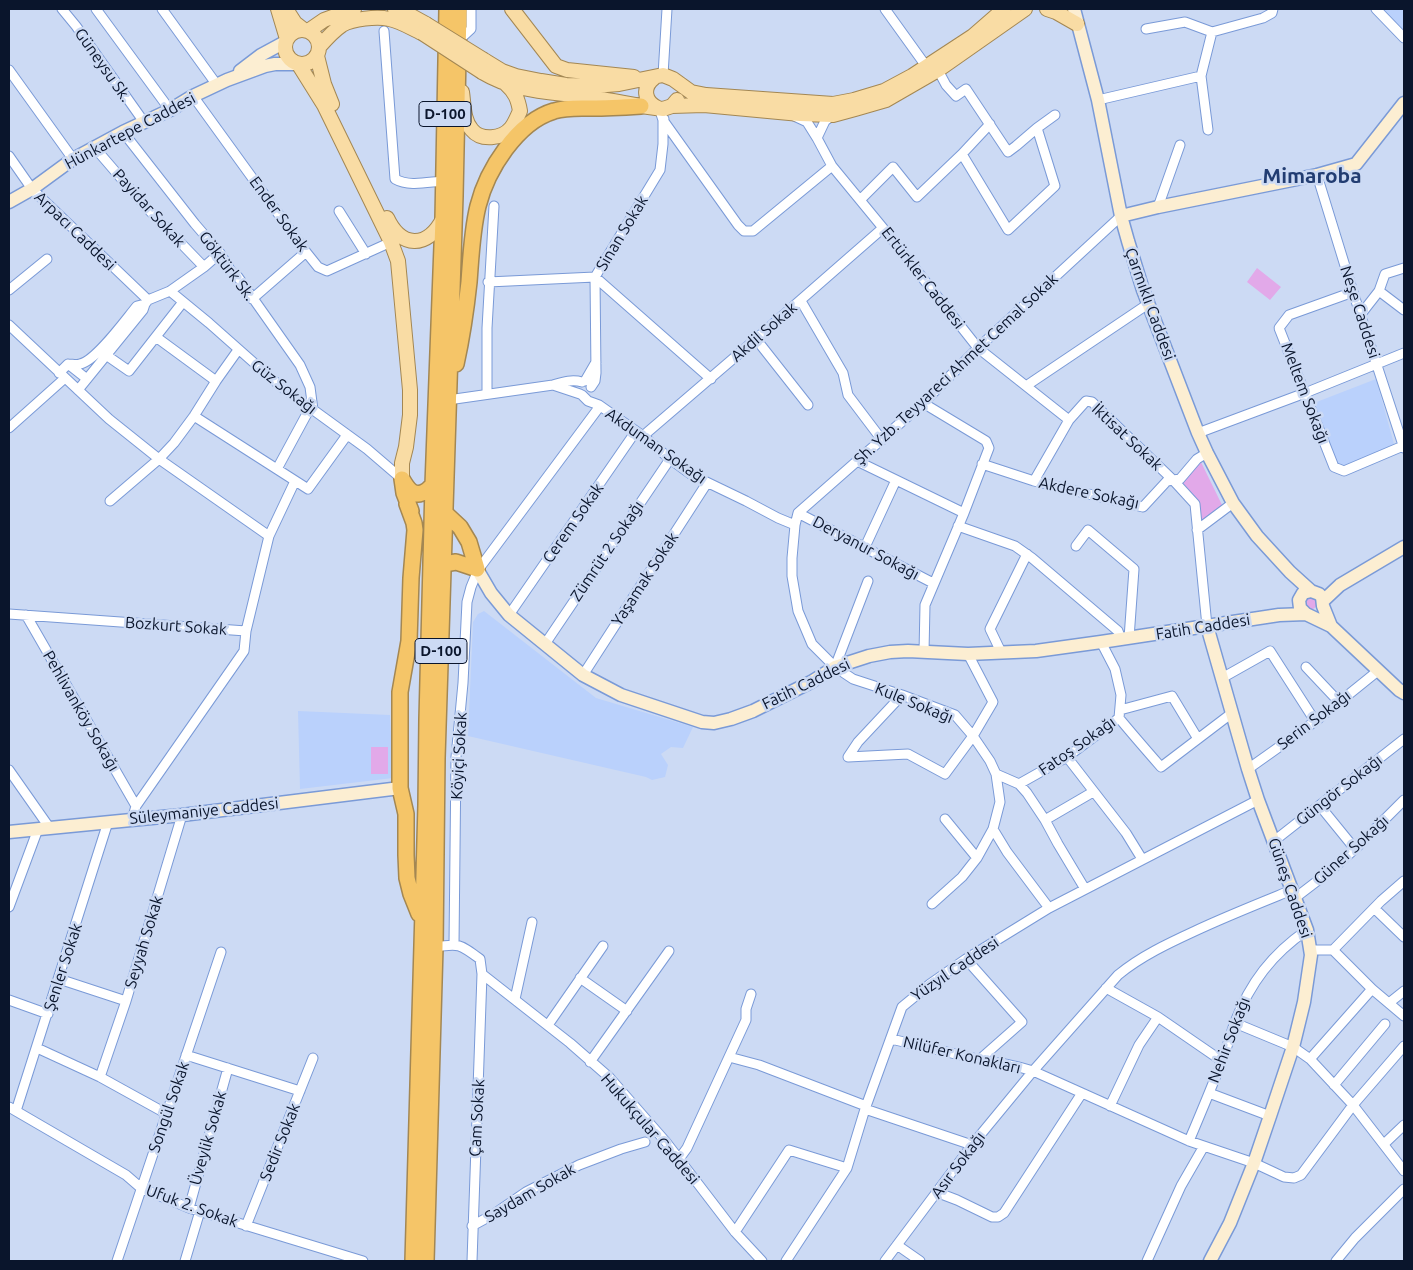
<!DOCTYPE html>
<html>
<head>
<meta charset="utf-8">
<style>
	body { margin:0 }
	#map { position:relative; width:1413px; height:1270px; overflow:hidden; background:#ccdaf4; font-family:Ubuntu,sans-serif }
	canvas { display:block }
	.frame { position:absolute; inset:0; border:10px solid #0a152c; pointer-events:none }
</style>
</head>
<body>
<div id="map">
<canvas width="1413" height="1270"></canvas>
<div class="frame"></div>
</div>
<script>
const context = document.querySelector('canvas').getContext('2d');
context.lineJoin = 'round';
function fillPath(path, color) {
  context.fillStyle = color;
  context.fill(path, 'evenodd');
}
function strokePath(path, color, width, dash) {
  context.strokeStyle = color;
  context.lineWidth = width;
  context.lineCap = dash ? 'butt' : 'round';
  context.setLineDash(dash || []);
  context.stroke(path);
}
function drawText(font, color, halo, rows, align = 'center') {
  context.font = font + ' Ubuntu,sans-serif';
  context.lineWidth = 5;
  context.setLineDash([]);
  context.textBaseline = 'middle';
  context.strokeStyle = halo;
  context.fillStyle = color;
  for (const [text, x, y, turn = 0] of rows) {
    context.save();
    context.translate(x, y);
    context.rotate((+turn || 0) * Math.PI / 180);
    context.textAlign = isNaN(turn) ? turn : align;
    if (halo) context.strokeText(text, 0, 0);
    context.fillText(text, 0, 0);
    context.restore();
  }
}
fillPath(new Path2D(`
	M1378,9H1404V35Z
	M1376,379L1394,444L1392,448L1343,467L1337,464L1314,403Z
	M484,611L596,698L693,727L683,748L671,747L661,754L668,765L665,777L652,780L646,777L468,736L473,622L478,614Z
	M298,711L390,715L393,778L300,789Z`), '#bad1fc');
fillPath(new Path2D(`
	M1257,268L1281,287L1270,300L1247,282Z
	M1200,460L1223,507L1200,522L1181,483Z
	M1310,595L1318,601L1317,606L1313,609H1308L1304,606L1306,597Z
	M371,747H388V774H371Z`), '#e2a9e9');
const street = new Path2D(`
	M62,9L76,26L144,122
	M96,9L170,110
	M162,9L217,85
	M885,9L926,66
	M1376,9L1404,38
	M1146,29L1185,22L1212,32
	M384,31L395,179C409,187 428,182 443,181
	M1212,32L1263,18L1272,13L1273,9
	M458,41L471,29V9
	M9,70L73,159
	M938,70L946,85L956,96L966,89L1008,152L1016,146L1037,128L1055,115
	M663,75L667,9
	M1201,76L1208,130
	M193,96L306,252L318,267L327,271L391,242
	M1098,100L1201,76L1212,32
	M794,116L807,122L817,138L832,166L883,228L978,348L1069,420
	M664,119L663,120L738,225L744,231H753L832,166
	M123,132L195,224L220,253L231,271L238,277L300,365L310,387L313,410
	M817,138L825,121L833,115
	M95,148L145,206L204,267
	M962,154L990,124
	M9,156L32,189L148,300
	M1317,175L1353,292L1404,448
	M860,200L893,167L917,197L962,154L1008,230L1055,186L1037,128
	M1158,207L1180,145
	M339,211L366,254
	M488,282L595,277L711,379
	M9,290L47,259
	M170,291L209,323L279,385L367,449L402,479
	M1379,291L1404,310
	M1353,292L1289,315L1279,328L1334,467L1344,471L1403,446
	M252,299L306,252
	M801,301L843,373L848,395L882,440
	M1361,314L1379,291L1385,274L1404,268
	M9,325L109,419L159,459L269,536
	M156,337L216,381
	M756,339L808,405
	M106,355L129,371L183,302
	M68,364L87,379
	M59,373L68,364C72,364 77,365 80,364C96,361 126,319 137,306L145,304L148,300L170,291L204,267L220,253
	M585,381L596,362
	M553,385L580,394
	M1026,386L1148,304
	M591,387L595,381L596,373L595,277L660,170L663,144V120L659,108
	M78,390L143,310L145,304
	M487,394V328L494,206
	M582,395L588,401L599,405L643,436L670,459L692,475L746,501L778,518L795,525
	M448,400L553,385C563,382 572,379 582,382
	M923,403L986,441L989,448L964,513L925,605L924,652
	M194,416L308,489L347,435
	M9,428L65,378
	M1198,433L1305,393L1404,353
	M643,436L756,339L883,228
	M857,461L964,513
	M982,464L1034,481L1143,507L1167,481L1180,479L1197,459L1207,453
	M277,469L310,408
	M1034,481L1069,420L1086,401L1092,402L1173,480L1195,504L1207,626
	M110,501L159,459L174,443L194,416L216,381L238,350
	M798,513L933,583
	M958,526L1015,546L1032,558L1118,631L1121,639
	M1197,530L1233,503
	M1076,546L1088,530L1134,569L1129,638
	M865,547L896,480
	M9,614L246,631L269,536L295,481
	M26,615L136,806
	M509,615L636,431
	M545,644L670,459
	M1001,652L990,629L1027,554
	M835,667L868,581
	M1306,667L1339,702
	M583,675L707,483
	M1222,678L1270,651L1315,721
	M902,695L858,742L848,757L908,754L945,774L973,736L993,702L968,654
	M1120,710L1172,696L1198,739
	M1119,718C1133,735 1147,751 1161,767L1232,713
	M1067,757L1126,833L1142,859
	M1248,769L1317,720L1379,670
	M9,770L49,827
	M996,774L1019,784L1027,793L1045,820L1058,844L1085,889
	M1019,784L1067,757L1119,718L1121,695L1115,669L1101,642
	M1320,806L1355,849
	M945,819L977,858
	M132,820L136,806L244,651L246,631
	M1045,820L1093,792
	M993,829L1007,852L1049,908
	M1274,841L1404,739
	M1295,898L1329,872L1355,849L1404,800
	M932,904L962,877L977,858L993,829L1000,802L996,774L990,761L973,736L955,715L902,695L853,679L835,667L812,644L798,611L792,576V558L795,525L798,513L923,403L978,348L1121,216
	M9,907L38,829
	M1374,908L1404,937
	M454,944L456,757L463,683L467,602L471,587L478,570L600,406
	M435,947C459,943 460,944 480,959L482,974L570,1043L610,1078L666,1142L735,1232L762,1261
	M1310,950H1333L1372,989L1404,1016
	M1333,950L1381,901L1404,881
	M966,959L1022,1022L979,1060
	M580,978L627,1011
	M59,979L126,1001L182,815
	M1106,988L1158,1017
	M515,999L532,922
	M9,1000L48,1014
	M1389,1003L1404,991
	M1235,1023L1293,1047L1310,1059L1353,1105L1404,1171
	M548,1025L603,946
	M891,1039L986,1061C1003,1063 1017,1066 1033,1071L1189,1141L1254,1163L1284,1177L1294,1178L1301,1175L1353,1105L1404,1046
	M37,1048L100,1077L167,1114
	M186,1055L300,1091
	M729,1057L759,1065L866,1106
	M1310,1059L1372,989
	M590,1062L669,951
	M100,1077L126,1001
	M1334,1085L1385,1024
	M1209,1093L1270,1116
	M1110,1106L1139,1045L1158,1017L1222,1061
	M9,1107L126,1175L141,1188L189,1208L363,1261
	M865,1109L972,1145
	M16,1111L108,822
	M1189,1141C1200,1115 1211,1089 1221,1063C1227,1049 1230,1035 1235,1022C1250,983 1272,954 1307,930
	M1384,1144L1404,1125
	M679,1159L687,1148L746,1020V1009L751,994
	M936,1192L957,1200L992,1217H998L1004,1213L1082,1093
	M189,1208L228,1068
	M246,1226L313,1058
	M472,1226L494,1214L526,1192L579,1165L621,1149L645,1142
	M735,1232L789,1150L847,1168
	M897,1245L920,1261
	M117,1261L221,952
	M185,1261L200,1211
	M472,1261L482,974
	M786,1261L847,1168L865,1109L902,1007L930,984L966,959L1049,908L1258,800
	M885,1261L972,1145L1033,1071L1118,975C1141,956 1169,943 1195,931C1227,916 1260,903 1292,890
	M1147,1261L1181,1186L1204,1146
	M1336,1261L1355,1238L1404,1189`);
const secondary = new Path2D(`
	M1074,9L1098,100L1121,216L1128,241L1143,290L1198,433L1207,453L1233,503L1257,536L1290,572L1311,591L1319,594L1322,597L1323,606L1331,626
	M240,71L261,55L285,42
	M9,202L32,189L73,159L123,132L170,110L193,96L227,80L265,66L275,64H296
	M1121,216L1158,207L1317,175L1356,164L1404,103
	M477,569L491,593L509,615L583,675L621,695L702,722L714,723L731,719L753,711L811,682L835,667L869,656L890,652L908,651L968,654L1036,651L1101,642L1279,615L1306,614L1331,626L1399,690L1404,693
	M1323,601L1340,585L1404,547
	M1306,614L1300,608L1299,600L1303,593L1311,591
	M1207,626L1248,769L1258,800L1307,930L1311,955L1304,1002L1293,1047L1270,1116L1254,1163L1230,1223L1210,1261
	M9,832L182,815L400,788`);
const primary = new Path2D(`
	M278,9L287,39
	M286,9L295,23L304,30
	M395,9L406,13L426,24
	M512,9L556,66L567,70L634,77
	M1047,9L1056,12L1077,24
	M285 47a17 17 0 1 1 34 0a17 17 0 1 1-34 0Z
	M308,31L324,20L354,9
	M319,47C326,39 333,31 342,25C352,19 377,16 389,19C400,21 411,28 422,33
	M317,56L324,84L332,104
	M484,60L502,71L516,76L541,81L566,85L594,86L619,84L663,75L673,79L691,92L706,95L833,104L854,100L884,91L912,76L973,36L1004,9
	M299,65L324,105L391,242L398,261L410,390V415L406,447L402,463V479
	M482,72C519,94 553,91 594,98C617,101 640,107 663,109L672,106L677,100
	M654,78C642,87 644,102 658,108
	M462,92C464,105 463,120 472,130C481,141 502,139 511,128C515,123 517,117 520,111C518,99 515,92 506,84
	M672,106L704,105L800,114L833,115L855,109L886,100L938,70L1025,9
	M387,218C401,248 427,249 443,219`);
const highway = new Path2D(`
	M456,364C462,337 466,310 469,282C471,256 472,230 478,206C487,170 517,122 554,111C566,107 579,108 592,108C608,108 625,107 641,106
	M402,479L404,493L411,511
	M402,479C407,488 414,499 426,491C429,489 430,487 433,485
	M407,504L414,523L415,530L411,578L409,641L400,692V788L406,814V855L407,878L411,894L419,914
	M445,513L460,527L469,542L477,569
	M444,564L456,562L477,569
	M413,1261L426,805L427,719L433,485L443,219L447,9
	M426,1261L435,947L437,758L455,196L459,9`);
strokePath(street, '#7a9ad7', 11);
strokePath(secondary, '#7a9ad7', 15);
strokePath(primary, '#a38753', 16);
strokePath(highway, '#a38753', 18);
strokePath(street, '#fff', 9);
strokePath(secondary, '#fceed2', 12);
strokePath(primary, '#f9dca4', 14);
strokePath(highway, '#f5c568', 15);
const primaryBridge = new Path2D(`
	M426,24L484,60
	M422,33L482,72`);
strokePath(primaryBridge, '#a38753', 16, []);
strokePath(primaryBridge, '#f9dca4', 14);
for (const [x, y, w] of [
	[445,114,52],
	[441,651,52]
]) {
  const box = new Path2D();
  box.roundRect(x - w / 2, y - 12.5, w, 25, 4);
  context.fillStyle = '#ccdaf4';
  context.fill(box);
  strokePath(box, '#0a152c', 1);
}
drawText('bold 15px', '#0a152c', null, [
	["D-100",445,114],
	["D-100",441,651]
]);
drawText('16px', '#0a152c', '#ccdaf4', [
	["Güneysu Sk.",103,65,55],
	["Hünkartepe Caddesi",130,131,-28],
	["Payidar Sokak",149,208,48],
	["Ender Sokak",279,214,54],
	["Arpacı Caddesi",75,231,44],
	["Sinan Sokak",622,233,-59],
	["Göktürk Sk.",227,266,53],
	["Ertürkler Caddesi",923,278,52],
	["Çarmıklı Caddesi",1150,304,70],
	["Neşe Caddesi",1360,312,72],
	["Akdil Sokak",764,332,-41],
	["Şh. Yzb. Teyyareci Ahmet Cemal Sokak",956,369,-43],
	["Güz Sokağı",284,387,38],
	["Meltem Sokağı",1305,393,69],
	["İktisat Sokak",1127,437,43],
	["Akduman Sokağı",656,446,35],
	["Akdere Sokağı",1089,493,12],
	["Cerem Sokak",573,523,-55],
	["Deryanur Sokağı",866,548,28],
	["Zümrüt 2 Sokağı",607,551,-56],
	["Yaşamak Sokak",645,579,-57],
	["Bozkurt Sokak",176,626,4],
	["Fatih Caddesi",1203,627,-9],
	["Fatih Caddesi",806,684,-26],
	["Kule Sokağı",914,703,22],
	["Pehlivanköy Sokağı",81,711,60],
	["Serin Sokağı",1314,720,-37],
	["Fatoş Sokağı",1077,746,-35],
	["Köyiçi Sokak",459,756,-87],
	["Güngör Sokağı",1339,790,-38],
	["Süleymaniye Caddesi",204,811,-6],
	["Güner Sokağı",1351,850,-42],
	["Güneş Caddesi",1290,888,71],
	["Seyyah Sokak",144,942,-73],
	["Şenler Sokak",63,967,-72],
	["Yüzyıl Caddesi",955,969,-34],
	["Nehir Sokağı",1229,1040,-69],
	["Nilüfer Konakları",962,1055,13],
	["Songül Sokak",169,1107,-71],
	["Çam Sokak",477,1118,-87],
	["Hukukçular Caddesi",650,1129,49],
	["Üveylik Sokak",208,1138,-74],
	["Sedir Sokak",280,1142,-68],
	["Asır Sokağı",958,1165,-53],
	["Saydam Sokak",530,1193,-30],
	["Ufuk 2. Sokak",192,1206,20]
]);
drawText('bold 21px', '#223d72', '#ccdaf4', [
	["Mimaroba",1312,176]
]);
</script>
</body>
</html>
